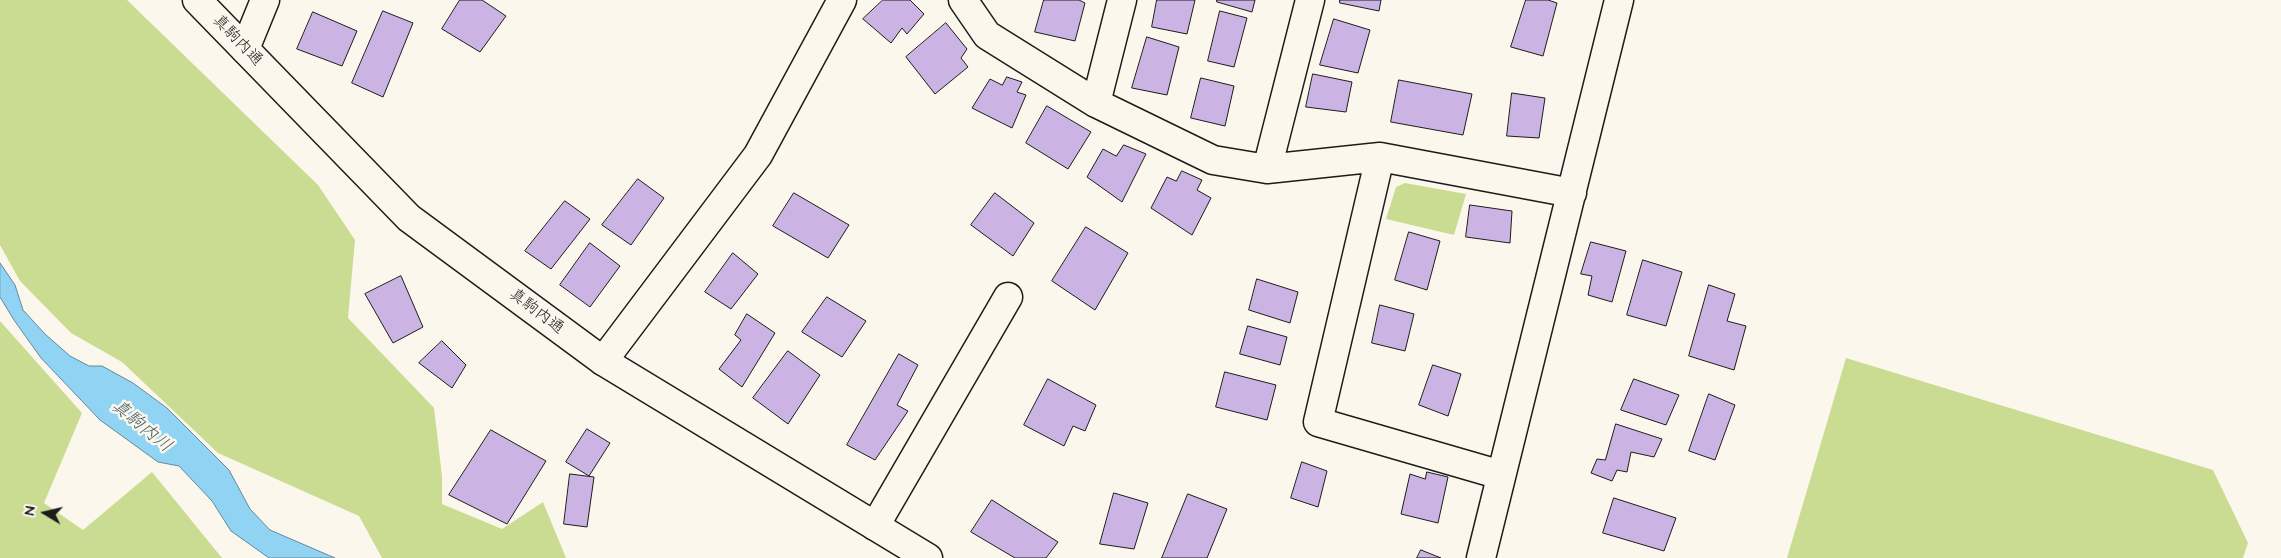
<!DOCTYPE html>
<html>
<head>
<meta charset="utf-8">
<style>
	body { margin:0 }
	#map { position:relative; width:2281px; height:558px; overflow:hidden; background:#fbf7ec; font-family:"Architects Daughter",sans-serif }
	canvas { display:block }
	.north { position:absolute; left:20px; top:488px; width:50px; height:50px; -webkit-text-stroke:4px #fbf7ec; paint-order:stroke; rotate:279deg; font-size:14px; font-weight:700; line-height:20px; text-align:center; color:#1c1c1c }
	.north::after { content:''; display:block; margin:auto; width:18px; height:22px; background:#1c1c1c; clip-path:polygon(50% 0,100% 100%,50% 72%,0 100%) }
</style>
</head>
<body>
<div id="map">
<canvas width="2281" height="558"></canvas>
<div class="north">N</div>
</div>
<script>
const context = document.querySelector('canvas').getContext('2d');
context.lineJoin = 'round';
function fillPath(path, color) {
  context.fillStyle = color;
  context.fill(path, 'evenodd');
}
function strokePath(path, color, width, dash) {
  context.strokeStyle = color;
  context.lineWidth = width;
  context.lineCap = dash ? 'butt' : 'round';
  context.setLineDash(dash || []);
  context.stroke(path);
}
function drawText(font, color, halo, rows, align = 'center') {
  context.font = font + ' "Architects Daughter","Klee One",sans-serif';
  context.lineWidth = 5;
  context.setLineDash([]);
  context.textBaseline = 'middle';
  context.strokeStyle = halo;
  context.fillStyle = color;
  for (const [text, x, y, turn = 0] of rows) {
    context.save();
    context.translate(x, y);
    context.rotate((+turn || 0) * Math.PI / 180);
    context.textAlign = isNaN(turn) ? turn : align;
    if (halo) context.strokeText(text, 0, 0);
    context.fillText(text, 0, 0);
    context.restore();
  }
}
fillPath(new Path2D(`
	M0,0H127L318,185L355,240L348,318L434,408L442,476V504L502,529L543,502L566,558H382L359,516L218,453L122,362L71,333L20,281L0,245Z
	M1405,183L1466,194L1454,235L1386,219L1396,187Z
	M0,321L82,413L44,503L83,530L152,472L222,558H0Z
	M1846,358L2213,470L2248,543L2243,558H1787Z`), '#cadc91');
const water = new Path2D(`
	M0,263L15,285L23,310L45,334L70,356L89,366H102L133,383L167,408L229,470L250,509L270,530L335,558H269L231,531L212,501L179,466L158,462L100,420L41,358L14,320L0,297Z`);
fillPath(water, '#90d3f2');
strokePath(water, '#628a9c', 1);
const building = new Path2D(`
	M460,0H482L506,16L480,52L442,29Z
	M883,0H910L924,14L907,34L902,28L891,43L863,19Z
	M1044,0H1079L1085,3L1075,41L1035,32Z
	M1157,0H1195L1187,34L1152,27Z
	M1217,0H1255L1252,12L1217,2Z
	M1340,0H1381L1379,11L1340,3Z
	M1526,0H1548L1557,3L1543,56L1511,47Z
	M383,11L413,23L383,97L352,83Z
	M1220,11L1247,18L1234,67L1208,61Z
	M313,12L357,31L342,66L297,49Z
	M1334,19L1370,30L1358,73L1320,65Z
	M946,23L967,49L961,58L968,67L935,94L906,57Z
	M1147,37L1179,47L1167,95L1132,88Z
	M1313,74L1352,82L1346,112L1306,107Z
	M1007,77L1022,82L1017,92L1026,95L1012,128L972,108L990,79L1002,85Z
	M1201,78L1234,86L1225,126L1191,118Z
	M1399,80L1472,94L1463,135L1391,122Z
	M1512,93L1545,98L1539,138L1507,136Z
	M1047,106L1091,132L1068,169L1026,143Z
	M1124,145L1146,154L1122,202L1087,177L1103,149L1116,156Z
	M1182,171L1202,180L1197,190L1211,198L1192,235L1151,208L1167,177L1176,181Z
	M638,179L664,198L631,245L602,225Z
	M794,193L849,225L828,258L773,226Z
	M995,193L1034,223L1013,256L971,225Z
	M565,201L590,219L551,269L525,251Z
	M1470,205L1512,211L1510,243L1466,237Z
	M1086,227L1128,253L1095,310L1052,281Z
	M1409,232L1440,241L1427,290L1395,280Z
	M1591,242L1626,251L1612,302L1588,295L1592,276L1581,274Z
	M590,243L620,266L590,307L560,285Z
	M733,253L758,274L731,309L705,292Z
	M1643,260L1682,272L1666,326L1627,315Z
	M401,276L423,327L393,343L365,294Z
	M1257,279L1298,292L1290,323L1249,310Z
	M1709,285L1735,294L1727,321L1746,326L1734,370L1689,356Z
	M827,297L866,321L842,357L802,332Z
	M1380,305L1414,314L1405,351L1372,343Z
	M747,314L775,333L742,387L719,369L741,340L735,335Z
	M1248,326L1287,337L1280,365L1240,354Z
	M442,341L466,365L452,388L419,363Z
	M788,351L820,375L788,424L753,398Z
	M899,354L918,365L897,405L908,411L875,460L847,445Z
	M1433,365L1461,374L1448,416L1419,405Z
	M1225,372L1276,385L1267,420L1216,407Z
	M1048,379L1096,405L1085,431L1073,426L1064,446L1024,425Z
	M1634,379L1679,395L1666,425L1621,410Z
	M1709,394L1735,405L1715,460L1689,451Z
	M1616,424L1662,439L1654,457L1631,452L1627,472L1617,470L1612,481L1591,473L1597,459L1605,460Z
	M587,429L610,443L589,476L566,462Z
	M491,430L546,461L507,524L449,495Z
	M1302,462L1327,471L1318,507L1291,498Z
	M1427,472L1448,477L1438,523L1401,514L1410,474L1425,479Z
	M570,474L594,477L587,527L564,524Z
	M1114,493L1148,503L1134,549L1100,544Z
	M1188,494L1227,509L1207,558H1162Z
	M1614,498L1676,518L1664,551L1603,533Z
	M992,500L1058,542L1046,558H1015L971,532Z
	M1421,550L1441,558H1417Z`);
fillPath(building, '#cbb4e4');
strokePath(building, '#1c1c1c', 1);
const minor = new Path2D(`
	M963,0L987,35L1096,103L1213,160L1267,169L1380,157L1572,193
	M245,49L265,0
	M1096,103L1122,0
	M1380,157L1318,422L1501,475
	M1267,169L1310,0
	M603,361L758,155L842,0
	M875,526L1008,297
	M1481,558L1619,0`);
const trunk = new Path2D(`
	M197,0L409,218L603,361L928,558`);
strokePath(minor, '#1c1c1c', 31);
strokePath(trunk, '#1c1c1c', 31);
strokePath(minor, '#fbf7ec', 28);
strokePath(trunk, '#fbf7ec', 28);
drawText('16px', '#1c1c1c', '#fbf7ec', [
	["真駒内通",237,41,46],
	["真駒内通",536,312,37]
]);
drawText('italic 18px', '#455c67', '#fbf7ec', [
	["真駒内川",141,427,39]
]);
</script>
</body>
</html>
